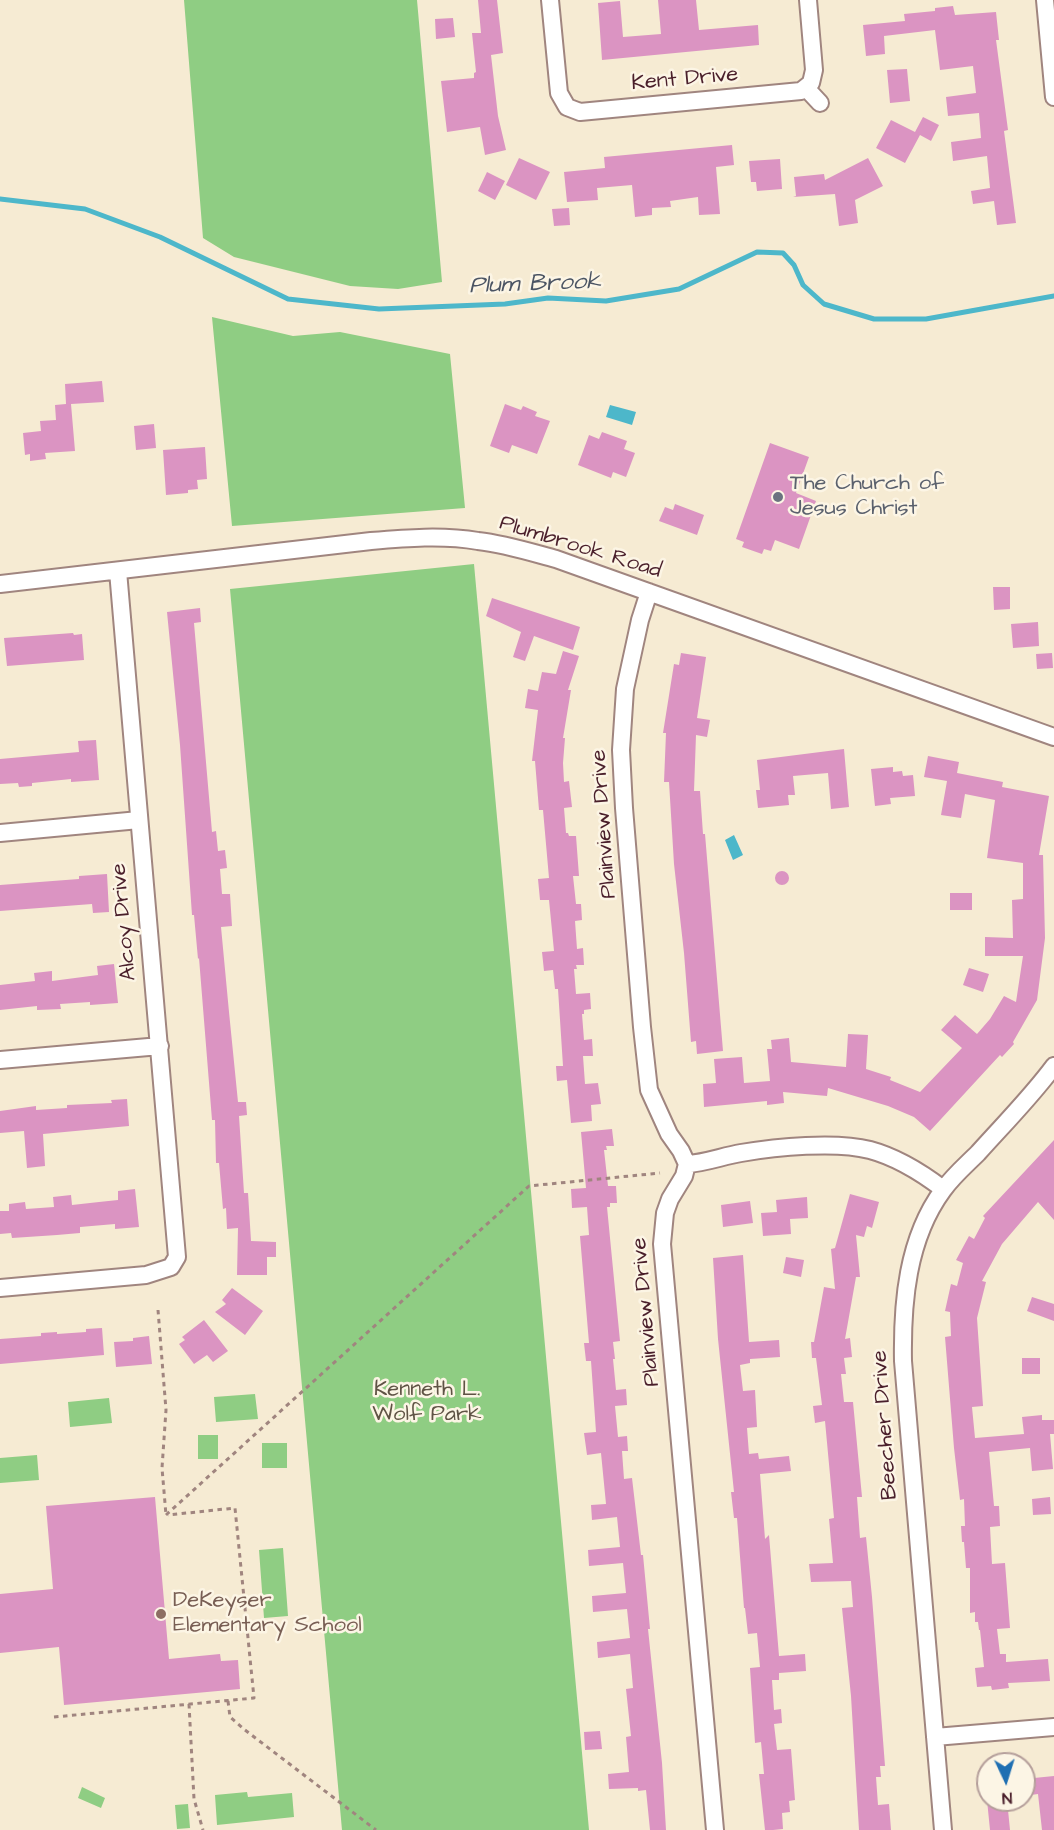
<!DOCTYPE html>
<html>
<head>
<meta charset="utf-8">
<style>
	body { margin:0 }
	#map { position:relative; width:1054px; height:1830px; overflow:hidden; background:#f6ebd3; font-family:"Architects Daughter",sans-serif }
	canvas { display:block }
	.north { position:absolute; left:976px; top:1752px; width:60px; height:60px; box-sizing:border-box; background:#fcf5e5; border:2px solid #b59f9b; border-radius:50%; rotate:176deg; font-size:16px; font-weight:700; line-height:24px; text-align:center; color:#4a1f2b }
	.north::after { content:''; display:block; margin:auto; width:21px; height:27px; background:#1f6fb2; clip-path:polygon(50% 0,100% 100%,50% 72%,0 100%) }
</style>
</head>
<body>
<div id="map">
<canvas width="1054" height="1830"></canvas>
<div class="north">N</div>
</div>
<script>
const context = document.querySelector('canvas').getContext('2d');
context.lineJoin = 'round';
function fillPath(path, color) {
  context.fillStyle = color;
  context.fill(path, 'evenodd');
}
function strokePath(path, color, width, dash) {
  context.strokeStyle = color;
  context.lineWidth = width;
  context.lineCap = dash ? 'butt' : 'round';
  context.setLineDash(dash || []);
  context.stroke(path);
}
function drawText(font, color, halo, rows, align = 'center') {
  context.font = font + ' "Architects Daughter",sans-serif';
  context.lineWidth = 5;
  context.setLineDash([]);
  context.textBaseline = 'middle';
  context.strokeStyle = halo;
  context.fillStyle = color;
  for (const [text, x, y, turn = 0] of rows) {
    context.save();
    context.translate(x, y);
    context.rotate((+turn || 0) * Math.PI / 180);
    context.textAlign = isNaN(turn) ? turn : align;
    if (halo) context.strokeText(text, 0, 0);
    context.fillText(text, 0, 0);
    context.restore();
  }
}
fillPath(new Path2D(`
	M184,0H417L442,282L398,289L350,286L234,257L203,238Z
	M212,317L293,336L340,332L450,354L465,508L232,526Z
	M474,564L589,1830H342L230,589Z
	M255,1394L258,1419L216,1422L214,1397Z
	M109,1398L112,1423L70,1427L68,1402Z
	M198,1435H218V1459H198Z
	M262,1443H287V1468H262Z
	M37,1455L39,1480L0,1483V1458Z
	M283,1548L288,1616L264,1618L259,1550Z
	M82,1787L105,1798L101,1808L78,1798Z
	M247,1792L248,1797L292,1793L294,1817L217,1825L215,1795Z
	M188,1804L190,1828L177,1829L175,1805Z`), '#8fcd83');
fillPath(new Path2D(`
	M610,405L636,412L632,425L606,417Z
	M734,835L743,855L733,860L725,840Z`), '#4db7ca');
strokePath(new Path2D(`
	M0,199L85,209L160,237L288,299L379,309L505,304L548,298L606,301L679,289L757,252L783,253L794,265L803,285L824,304L874,319H926L1054,296`), '#4db7ca', 5);
fillPath(new Path2D(`
	M478,0H497L503,53L491,55L498,116L506,150L485,155L480,127L447,132L441,81L474,78V73L476,72L472,33H481Z
	M658,0H696L699,30L758,25L759,45L602,60L598,3L620,1L623,37L661,34Z
	M953,6L955,15L996,12L999,40H996L1008,130L1004,131L1016,223L997,225L994,201L973,204L971,191L990,188L987,156L953,161L951,142L981,138L979,113L948,116L946,97L976,93L973,66L940,70L935,30L884,36L885,54L866,56L863,25L905,21L904,14L935,11V8Z
	M453,18L455,37L436,39L435,19Z
	M907,69L910,101L890,103L887,70Z
	M923,117L939,125L931,141L920,135L905,163L876,148L891,120L915,132Z
	M732,145L734,165L716,167L720,214L699,215L698,197L670,201L671,207L652,208V215L635,217L632,185L597,188L598,200L567,202L564,172L605,168L604,157Z
	M519,158L550,172L536,200L506,185Z
	M868,158L883,186L855,200L858,223L839,226L835,194L793,197L796,196L794,177L824,174L825,180Z
	M780,159L782,189L757,191L756,182H751L749,161Z
	M487,172L505,181L495,200L478,191Z
	M569,208L570,225L554,226L552,209Z
	M102,381L104,402L71,404L75,451L45,453L46,459L30,461V454L25,455L23,433L41,431L40,421L56,420L55,405L66,404L65,384Z
	M505,404L521,410L523,406L537,412L535,416L550,421L537,454L512,445L509,453L490,446Z
	M154,424L156,448L136,450L134,426Z
	M602,432L627,441L624,449L635,453L626,477L613,472L611,478L578,465L589,435L599,439Z
	M770,443L809,457L796,493L816,501L799,549L775,540L771,551L764,549L762,554L742,547L744,542L736,539Z
	M205,447L207,479L197,480L198,489L188,490V493L166,495L163,450Z
	M675,504L704,515L697,535L659,521L665,507L673,510Z
	M993,587H1010V609L994,610Z
	M492,598L580,627L573,650L534,636L525,661L513,657L521,632L486,616Z
	M200,608L201,622L194,623L212,832L216,831L218,851L225,850L227,868L220,869L222,894H230L232,926L221,927L229,1012L238,1102H246L247,1115L239,1116L244,1193H248L251,1241L276,1242V1257H267V1275H237L238,1228L227,1229L226,1208L223,1209L219,1163H216L215,1120H212L199,958L198,959L194,915H192L180,745L167,612Z
	M1038,622L1039,646L1013,648L1011,624Z
	M73,633L74,635L82,634L84,660L7,666L4,638Z
	M563,651L579,656L568,690H571L563,738H565L563,763L564,782L569,781L572,807L564,808L566,833H568L569,836H576L579,876H573L576,904H581L582,920L575,921L577,949L583,948L584,965H576L577,969H574L576,994L590,993L591,1009L584,1010V1014H582L584,1040L592,1039L593,1056H583L585,1084L598,1083L601,1104L591,1105L592,1121L571,1123L567,1080L557,1081L556,1066H563L558,989H555L553,970L544,971L542,952L554,951L549,900H540L538,879L549,878L543,810H539L535,761H532L538,710L525,708L528,689L538,691L542,672L556,674Z
	M681,653L706,657L697,718L710,720L707,737L696,735L694,791H700L703,834H705L723,1051L697,1054L696,1041L691,1042L684,953L674,864L669,782H664L666,733H663L674,664L679,665Z
	M1052,653L1053,668L1037,669L1036,654Z
	M96,740L99,780L71,782V779L32,783V786L19,787L18,783L0,784V759L79,752L78,741Z
	M844,749L849,807L831,809L828,773L793,776L795,795H788L789,805L758,808L756,790H760L757,760Z
	M928,756L959,762L957,773L1003,782L1002,787L1049,796L1039,855H1043L1045,938L1037,1000L1013,1042L1014,1044L1002,1057L1000,1055L930,1131L914,1117L888,1106L828,1088L827,1096L783,1092L784,1103L767,1105V1101L704,1107L703,1084L716,1083L714,1059L742,1057L744,1083L770,1081L767,1049H772L771,1040L789,1038L791,1062L846,1067L848,1034L868,1035L866,1069L891,1077L890,1080L920,1092L962,1048L941,1030L955,1015L977,1034L990,1019L1004,996L1016,1002L1023,956H985V937L1013,938L1012,900L1023,899V863L987,858L995,800L965,794L961,818L941,815L947,781L924,777Z
	M893,767V772L902,771L903,776L913,775L915,796L890,798L891,804L875,806L871,769Z
	M775 878a7 7 0 1 1 14 0a7 7 0 1 1-14 0Z
	M107,874L109,912L93,913L92,904L0,911V885L79,879V876Z
	M950,893H972V910H950Z
	M114,964L118,1003L90,1005V1002L60,1004L61,1009L37,1010V1006L0,1010V985L35,981L34,973L52,971V981L98,975L97,966Z
	M969,968L989,974L983,992L963,985Z
	M127,1099L129,1126L43,1134L45,1166L27,1168L24,1131L0,1133V1111L36,1106V1110L67,1108V1105L112,1103L111,1100Z
	M612,1129L614,1146H606L607,1150H604L608,1186H616L617,1203H610V1207H607L620,1341L613,1342L615,1359H613L616,1390L626,1389L627,1405L615,1406L618,1437L627,1436L628,1451H622L624,1479L632,1478L641,1555H643L650,1629H648L662,1763L666,1830H650L646,1790L638,1791V1788L609,1789L608,1774L629,1772L626,1737L631,1736L626,1689L633,1688L630,1654L598,1658L597,1642L630,1638L627,1609L593,1612L592,1596L626,1593L623,1563L589,1566L588,1550L620,1547L617,1517L592,1520L591,1505L606,1504L601,1453L587,1455L584,1433L596,1432L591,1361H586L584,1343H589L580,1236L589,1235L587,1207L572,1208L571,1189L586,1188L581,1132Z
	M1054,1140V1220L1038,1202L1002,1244L982,1281L986,1282L977,1318L983,1406L972,1407L975,1438L1024,1434L1022,1417L1042,1415V1420H1054V1434H1050L1053,1469L1032,1471L1030,1448L989,1452L994,1506H999L1000,1526L990,1527L992,1564L1005,1563L1010,1628L997,1629L1000,1654H1006V1662L1048,1659L1050,1681L1008,1683L1009,1688L992,1690L991,1686L977,1687L975,1668L984,1667L980,1630H979L978,1622H975V1612L970,1613V1568H966L964,1542H962L961,1526H965L964,1499L960,1500L954,1448L945,1337L951,1336L950,1312L945,1311L951,1284L957,1286L963,1263L956,1260L969,1236L974,1239L985,1218L983,1216Z
	M135,1189L139,1227L115,1229V1224L80,1227V1233L57,1235L12,1238L11,1233L0,1234V1211H9V1204L25,1202L26,1209L54,1207L53,1197L71,1195L72,1205L99,1202L118,1200V1191Z
	M850,1194L879,1202L872,1228L867,1226L864,1237L856,1235L860,1277H856L845,1339L850,1338L852,1357L844,1358L846,1374H841L844,1402H853L862,1497H857L860,1538L866,1537L872,1597L885,1766H880L881,1777H876L878,1805L889,1804L891,1830H859L851,1696L842,1608L853,1607L851,1581L811,1582L809,1564L833,1563L829,1519L834,1518L825,1421L815,1423L813,1406L822,1405L816,1358H812L811,1342H814L824,1287L835,1289L831,1249L835,1248Z
	M807,1197L808,1218L790,1219L791,1234L763,1236L761,1213L777,1212L776,1200Z
	M750,1201L753,1223L723,1227L721,1205Z
	M743,1255L749,1342L779,1340L780,1357L750,1359V1363L740,1365L743,1391L755,1390L757,1427L747,1428L749,1454L758,1453L759,1459L789,1456L791,1471L760,1474L765,1539L769,1535L779,1656L805,1654L806,1671L779,1673V1680H772L774,1710L781,1709L782,1723L774,1724L777,1750L791,1749L795,1800L789,1801L790,1812L782,1813L783,1829L773,1830H765L759,1774H764L761,1742L755,1743L750,1668L760,1667L757,1633L748,1634L745,1608H744L737,1518H734L731,1492H734L718,1339L713,1258Z
	M786,1257L804,1260L801,1277L783,1273Z
	M232,1288L263,1311L245,1335L215,1312L226,1304L222,1300Z
	M1032,1297L1054,1304V1321L1027,1311Z
	M204,1320L228,1351L213,1362L207,1355L194,1364L179,1344L185,1340L182,1337Z
	M102,1328L104,1355L0,1364V1339L41,1336V1333L57,1332V1334L86,1332V1329Z
	M149,1336L152,1364L116,1367L114,1342L133,1341V1338Z
	M1022,1358H1040V1374H1022Z
	M155,1497L169,1659L220,1654L221,1661L238,1660L240,1689L64,1705L59,1647L0,1653V1594L53,1589L46,1506Z
	M1050,1497L1051,1514L1033,1515L1032,1499Z
	M600,1731L602,1749L585,1750L584,1732Z
	M1054,1776V1830H1042L1038,1794L1024,1796V1779Z
	M987,1800H1007L1010,1830H990Z`), '#db94c2');
const minor = new Path2D(`
	M550,0L559,93L567,107L580,112L801,91L811,83L814,70L808,0
	M1045,0L1054,97
	M806,88L820,103
	M0,584L371,541C406,538 443,535 478,541C505,544 530,552 556,559L1054,737
	M649,592L640,620L625,689L621,750L624,808L642,1027L649,1090L669,1134L681,1151L687,1164L684,1176L670,1199L665,1213L662,1244L715,1830
	M0,833L139,820
	M0,1060L160,1046
	M687,1164C705,1163 723,1156 741,1153C776,1147 836,1141 870,1150C896,1157 922,1173 943,1189
	M0,1288L146,1275L171,1267L177,1257L118,571
	M935,1737L1054,1727
	M943,1830L903,1361C902,1303 907,1239 943,1190C953,1176 966,1165 978,1153C1004,1124 1031,1097 1054,1066`);
strokePath(minor, '#a0857f', 20);
strokePath(new Path2D(`
	M158,1310L166,1410L162,1468L166,1515
	M166,1515L529,1186L660,1173
	M228,1701L230,1717L245,1730L376,1830
	M189,1704L194,1799L203,1830
	M54,1717L254,1698L235,1508L168,1515`), '#a0857f', 3, [4.5, 4.5]);
strokePath(minor, '#fff', 16);
for (const [x, y, r, color] of [
	[778,497,6,"#6b7280"],
	[161,1614,6,"#8d6e63"]
]) {
  const dot = new Path2D();
  dot.arc(x, y, r, 0, 2 * Math.PI);
  context.fillStyle = color;
  context.fill(dot);
  strokePath(dot, '#fcf5e5', 2);
}
drawText('22px', '#4a1f2b', '#fcf5e5', [
	["Kent Drive",685,80,-5],
	["Plumbrook Road",580,548,17],
	["Plainview Drive",605,824,-94],
	["Alcoy Drive",125,922,-95],
	["Plainview Drive",647,1312,-95],
	["Beecher Drive",886,1425,-94]
]);
drawText('22px', '#5b616d', '#fcf5e5', [
	["The Church of",790,484],
	["Jesus Christ",790,509]
], 'left');
drawText('22px', '#5f5345', '#fcf5e5', [
	["Kenneth L.",427,1390],
	["Wolf Park",427,1415]
]);
drawText('22px', '#785e54', '#fcf5e5', [
	["DeKeyser",173,1601],
	["Elementary School",173,1626]
], 'left');
drawText('italic 24px', '#4b5463', '#fcf5e5', [
	["Plum Brook",535,285,-2]
]);
</script>
</body>
</html>
